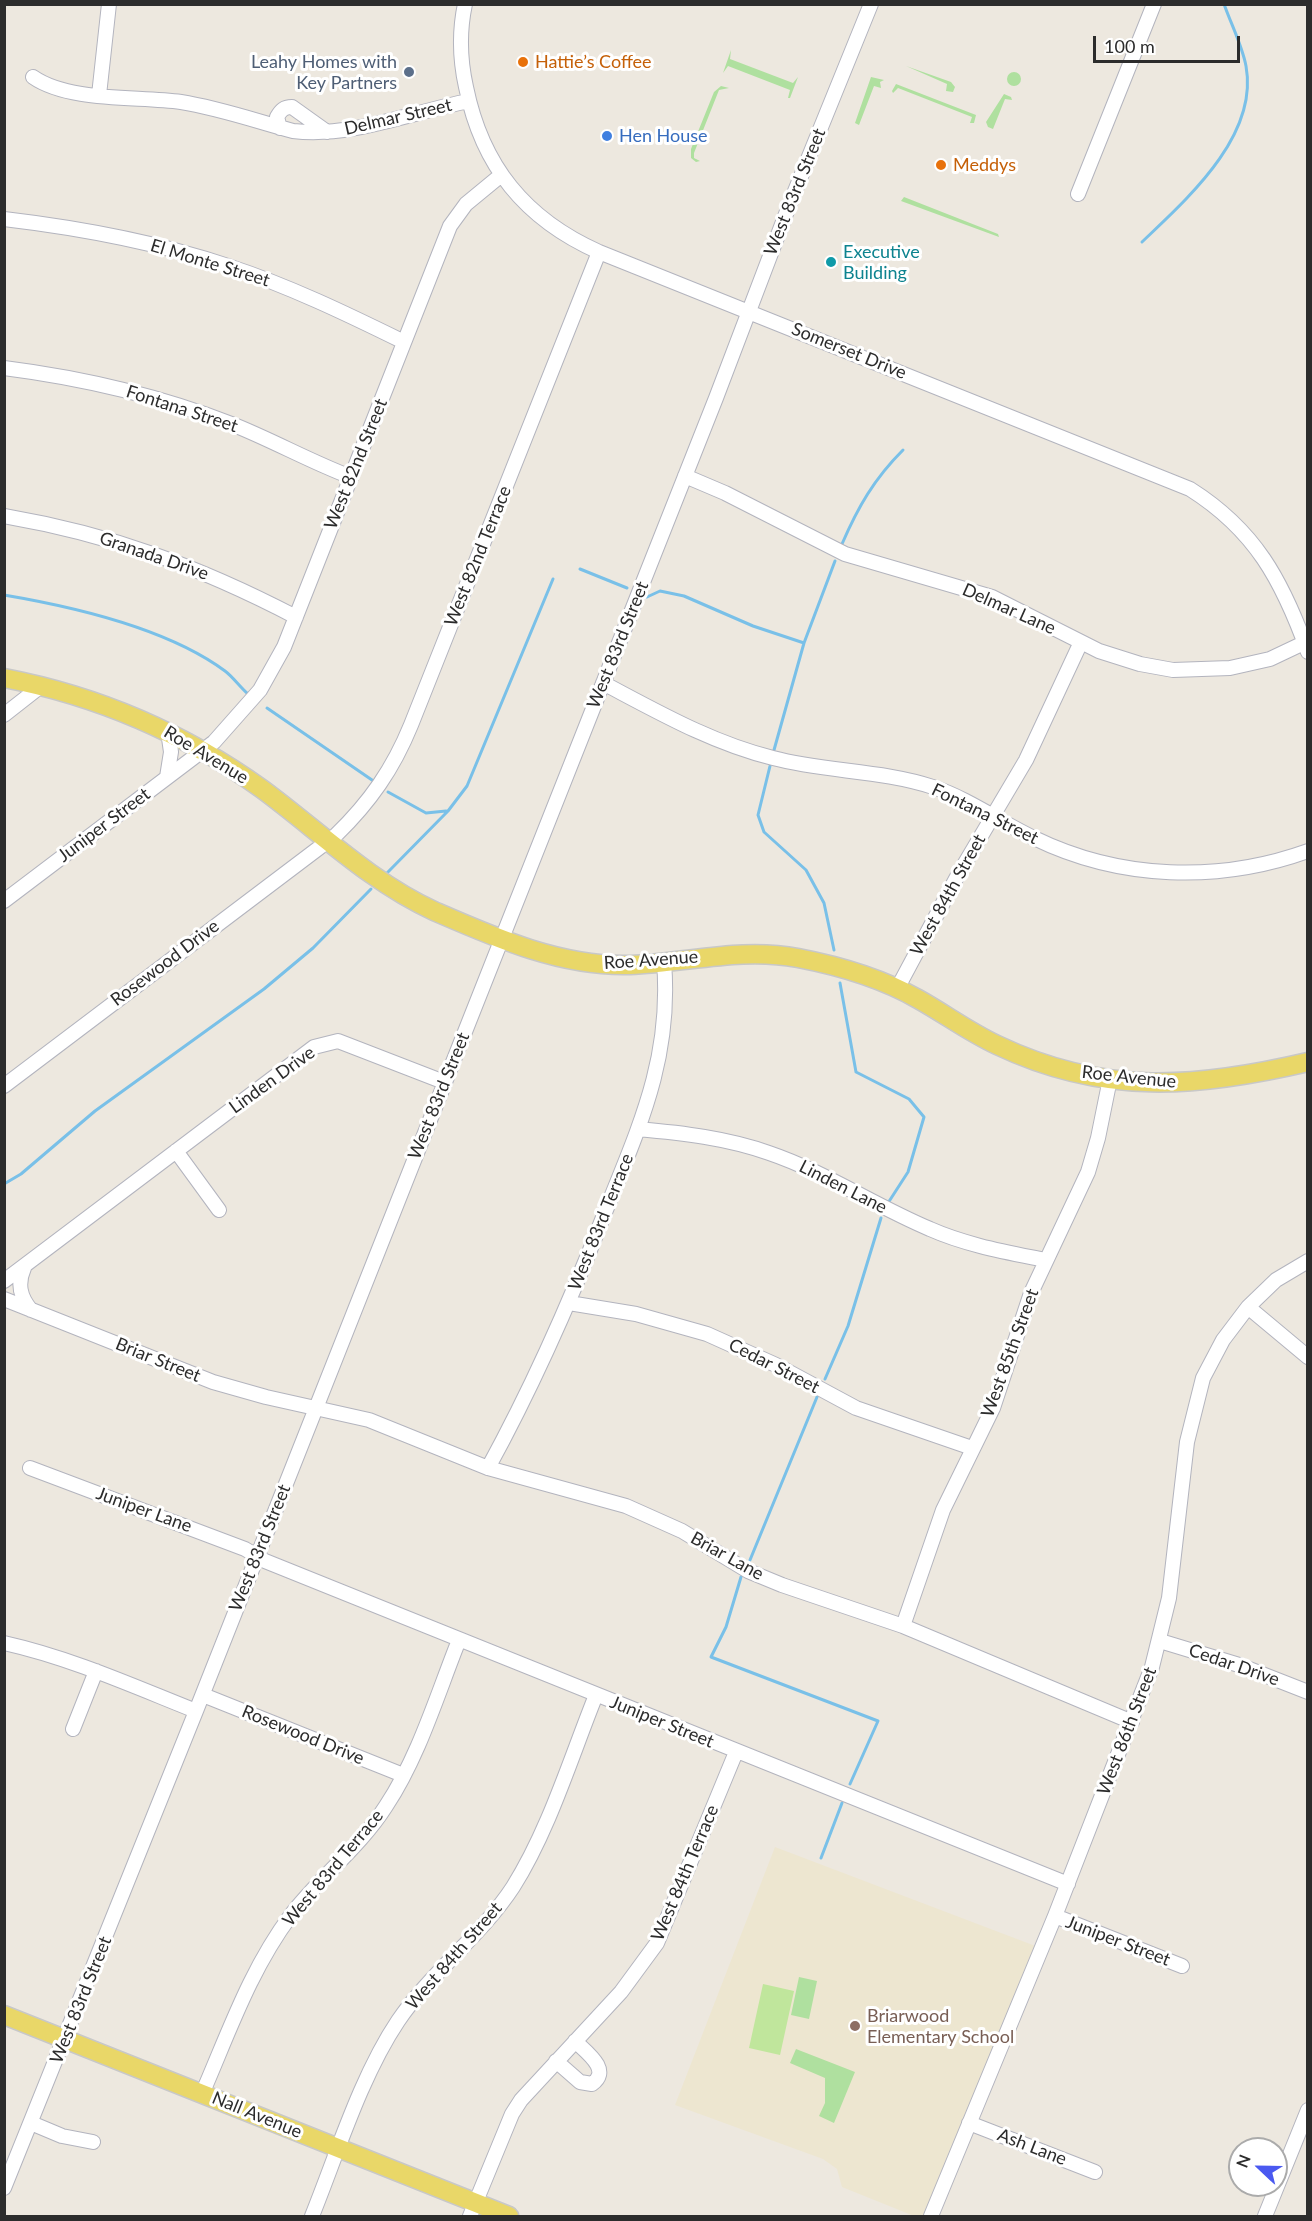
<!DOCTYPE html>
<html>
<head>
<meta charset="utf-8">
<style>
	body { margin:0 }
	#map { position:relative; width:1312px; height:2221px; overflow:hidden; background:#ede8df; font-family:Lato,sans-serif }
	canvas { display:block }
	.frame { position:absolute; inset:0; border:6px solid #2c2c2c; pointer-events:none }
	.north { position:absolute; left:1228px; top:2137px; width:60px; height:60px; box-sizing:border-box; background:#fff; border:2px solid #ababab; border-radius:50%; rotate:292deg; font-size:16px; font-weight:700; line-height:24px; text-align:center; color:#2c2c2c }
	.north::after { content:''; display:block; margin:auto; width:21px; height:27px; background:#4a59f0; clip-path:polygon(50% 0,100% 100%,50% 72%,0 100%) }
	.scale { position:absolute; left:1093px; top:36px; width:147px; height:27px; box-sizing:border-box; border:3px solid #2c2c2c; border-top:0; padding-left:8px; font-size:18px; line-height:21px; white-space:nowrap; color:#2c2c2c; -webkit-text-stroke:4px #fff; paint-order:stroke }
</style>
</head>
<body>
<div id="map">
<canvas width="1312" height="2221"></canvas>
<div class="frame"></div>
<div class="north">N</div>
<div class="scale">100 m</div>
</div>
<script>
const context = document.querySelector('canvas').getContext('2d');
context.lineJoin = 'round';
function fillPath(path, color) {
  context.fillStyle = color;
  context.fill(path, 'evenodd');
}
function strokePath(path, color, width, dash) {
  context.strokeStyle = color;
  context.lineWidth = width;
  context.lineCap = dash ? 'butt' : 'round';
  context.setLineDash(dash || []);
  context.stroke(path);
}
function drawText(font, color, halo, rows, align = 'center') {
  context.font = font + ' Lato,sans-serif';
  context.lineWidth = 6;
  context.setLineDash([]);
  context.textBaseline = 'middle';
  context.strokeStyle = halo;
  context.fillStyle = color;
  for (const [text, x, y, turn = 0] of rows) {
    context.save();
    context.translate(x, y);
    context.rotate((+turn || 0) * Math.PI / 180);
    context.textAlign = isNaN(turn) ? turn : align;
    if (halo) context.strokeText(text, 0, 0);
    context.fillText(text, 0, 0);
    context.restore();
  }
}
fillPath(new Path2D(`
	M775,1847L1038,1947L924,2216H914L842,2187L837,2169L823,2159L675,2105Z`), '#ede6d0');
fillPath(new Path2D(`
	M731,50L730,59L793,83L798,77L790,98H788L790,90L728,66L723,73Z
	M906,66L951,82L955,87L953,92L946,91L947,84Z
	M1007 79a7 7 0 1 1 14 0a7 7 0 1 1-14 0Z
	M871,77L884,80L880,82L881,88L874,86L859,125L855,123Z
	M896,84L976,115L974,123H970L972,117L898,88L893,93L892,91Z
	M721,86L729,88L719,90L694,153V158L700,161L696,162L691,158V149L714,92Z
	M1004,94L1011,97L1012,100L1005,99L993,129L988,127L986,122Z
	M904,197L998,234L999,237L901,201Z
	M799,1977L817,1981L809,2019L791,2015Z
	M796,2049L855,2072L834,2123L819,2116L825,2103V2078L790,2063Z`), '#afe09f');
fillPath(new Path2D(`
	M763,1984L794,1991L780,2055L749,2048Z`), '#c0e69c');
strokePath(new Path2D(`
	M1142,242C1187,199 1259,136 1246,66C1242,45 1231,24 1224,4
	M842,544C858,507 874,479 903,450
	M580,569L627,588
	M4,595C75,607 167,628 225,671C233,677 240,687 248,694
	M647,597L660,591L684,596L753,626L804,643L835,561
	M267,708L372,780
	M774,750L804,643
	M770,766L758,815L764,832L806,870L824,903L834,950
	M388,792L426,813L446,811
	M387,873L448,811L467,786L553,579
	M840,983L856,1072L909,1099L924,1117L908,1172L888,1203
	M4,1184L21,1174L95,1111L264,989L313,948L371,889
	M825,1379L848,1326L881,1218
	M750,1560L817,1397
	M741,1577L726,1627L711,1657L878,1721L850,1784
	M821,1858L842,1803`), '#79c0e8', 3);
const minor = new Path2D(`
	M465,4C459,32 460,60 466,87C482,166 525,219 599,252L1190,489C1255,530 1282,580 1308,652
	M33,77C69,102 137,96 181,102C219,108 256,121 293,131C352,138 411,112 469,101
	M99,95L109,4
	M280,128L277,117C281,110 284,107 292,107L327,132
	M1078,194L1154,4
	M4,219C80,228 156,242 228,266C289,286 347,314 404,342
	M4,368C83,378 160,396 234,425C274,441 311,462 351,477
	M685,476L725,493L845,554L992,597L1099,651L1140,664L1173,670L1230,668L1270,659L1308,641
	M4,516C113,535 198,566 296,617
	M603,683C658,712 712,743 773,758C826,772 881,770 933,787C969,799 1000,822 1034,838C1120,880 1219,883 1308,851
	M4,715L41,686
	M167,777L171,752L168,731
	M4,901L214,742L260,690L284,647L450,226L466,204L500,176
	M897,989L958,875L1026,760L1081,642
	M4,1086L336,835C370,802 393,769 411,725L599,252
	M638,1129C682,1133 727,1138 769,1153C825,1172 875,1206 930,1229C966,1245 1006,1252 1045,1260
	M176,1151L219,1210
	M24,1268C17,1284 20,1297 31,1310
	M4,1281L314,1047L338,1041L444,1082
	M4,1299L213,1382L266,1397L369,1420L488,1468L626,1506L682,1531L748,1571L782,1585L903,1626L1132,1722
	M569,1303L636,1314L707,1334L776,1365L856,1408L972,1448
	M1248,1307L1308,1357
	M30,1468L245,1549L265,1561L1068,1884
	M488,1468C533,1386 570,1302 604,1215C639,1127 672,1059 664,962
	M903,1626L943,1510L993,1408L1031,1293L1088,1172L1098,1138L1110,1079
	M1160,1641L1239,1665L1308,1692
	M4,1643C71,1658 133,1686 196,1711
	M203,1695L403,1775
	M73,1729L96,1671
	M1055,1916L1182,1966
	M556,2061L580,2082L592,2084C612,2070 586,2052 575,2041
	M202,2094C229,2032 250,1970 291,1915C320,1877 360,1847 386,1806C419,1756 437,1695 459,1640
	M31,2123L62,2136L93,2142
	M969,2123L1095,2172
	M4,2188L196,1711L716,398L789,206L871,4
	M312,2216C337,2154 361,2076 398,2021C431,1972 481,1936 513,1887C549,1830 571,1757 596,1695
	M470,2216L512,2114L521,2100L621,1992L657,1943L736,1752
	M931,2216L1055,1916L1152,1667L1169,1598L1187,1442L1203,1378L1223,1340L1248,1307L1276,1280L1308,1261
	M1265,2216L1308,2110`);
const major = new Path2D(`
	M4,678C98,696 184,733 262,789C319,831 369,881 434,911C496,938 561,967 630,965C687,963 741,947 798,958C840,966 881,978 918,999C945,1014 969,1032 997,1045C1104,1096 1197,1088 1308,1062
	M4,2015L509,2216`);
strokePath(minor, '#b3b4be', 16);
strokePath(major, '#c8c8c8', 21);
strokePath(minor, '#fff', 14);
strokePath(major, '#e9d768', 18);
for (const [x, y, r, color] of [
	[523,62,6,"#e8710a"],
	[409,72,6,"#5c6f8a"],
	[607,136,6,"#3f7fe0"],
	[941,165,6,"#e8710a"],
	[831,262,6,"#0f9aa8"],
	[855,2026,6,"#8d6e63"]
]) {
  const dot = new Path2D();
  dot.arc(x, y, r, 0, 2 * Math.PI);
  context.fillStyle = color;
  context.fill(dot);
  strokePath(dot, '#fff', 2);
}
drawText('18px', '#4e5e75', '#fff', [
	["Leahy Homes with",397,62],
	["Key Partners",397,83]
], 'right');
drawText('18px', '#c56008', '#fff', [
	["Hattie’s Coffee",535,62],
	["Meddys",953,165]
], 'left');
drawText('18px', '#2c2c2c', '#fff', [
	["Delmar Street",398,117,-13],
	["West 83rd Street",795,192,-68],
	["El Monte Street",210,263,17],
	["Somerset Drive",849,351,22],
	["Fontana Street",182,409,18],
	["West 82nd Street",356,464,-68],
	["Granada Drive",154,556,19],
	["West 82nd Terrace",478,556,-68],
	["Delmar Lane",1009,609,24],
	["West 83rd Street",618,645,-68],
	["Roe Avenue",206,755,31],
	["Fontana Street",985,814,26],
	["Juniper Street",104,825,-37],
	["West 84th Street",948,895,-61],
	["Roe Avenue",651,960,-4],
	["Rosewood Drive",165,963,-37],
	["Roe Avenue",1129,1077,6],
	["Linden Drive",272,1080,-36],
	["West 83rd Street",439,1096,-68],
	["Linden Lane",843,1187,27],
	["West 83rd Terrace",601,1222,-68],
	["West 85th Street",1010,1353,-70],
	["Briar Street",158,1360,22],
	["Cedar Street",774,1366,27],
	["Juniper Lane",144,1510,20],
	["West 83rd Street",260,1548,-68],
	["Briar Lane",727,1556,29],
	["Cedar Drive",1234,1665,19],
	["Juniper Street",662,1722,22],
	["West 86th Street",1127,1731,-69],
	["Rosewood Drive",303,1735,22],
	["West 83rd Terrace",333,1868,-50],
	["West 84th Terrace",685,1873,-67],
	["Juniper Street",1118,1941,21],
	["West 84th Street",454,1956,-49],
	["West 83rd Street",81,2000,-68],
	["Nall Avenue",257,2115,22],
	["Ash Lane",1032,2147,21]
]);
drawText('18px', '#366cbe', '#fff', [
	["Hen House",619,136]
], 'left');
drawText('18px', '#0d838f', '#fff', [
	["Executive",843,252],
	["Building",843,273]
], 'left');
drawText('18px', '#785e54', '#fff', [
	["Briarwood",867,2016],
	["Elementary School",867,2037]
], 'left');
</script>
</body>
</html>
